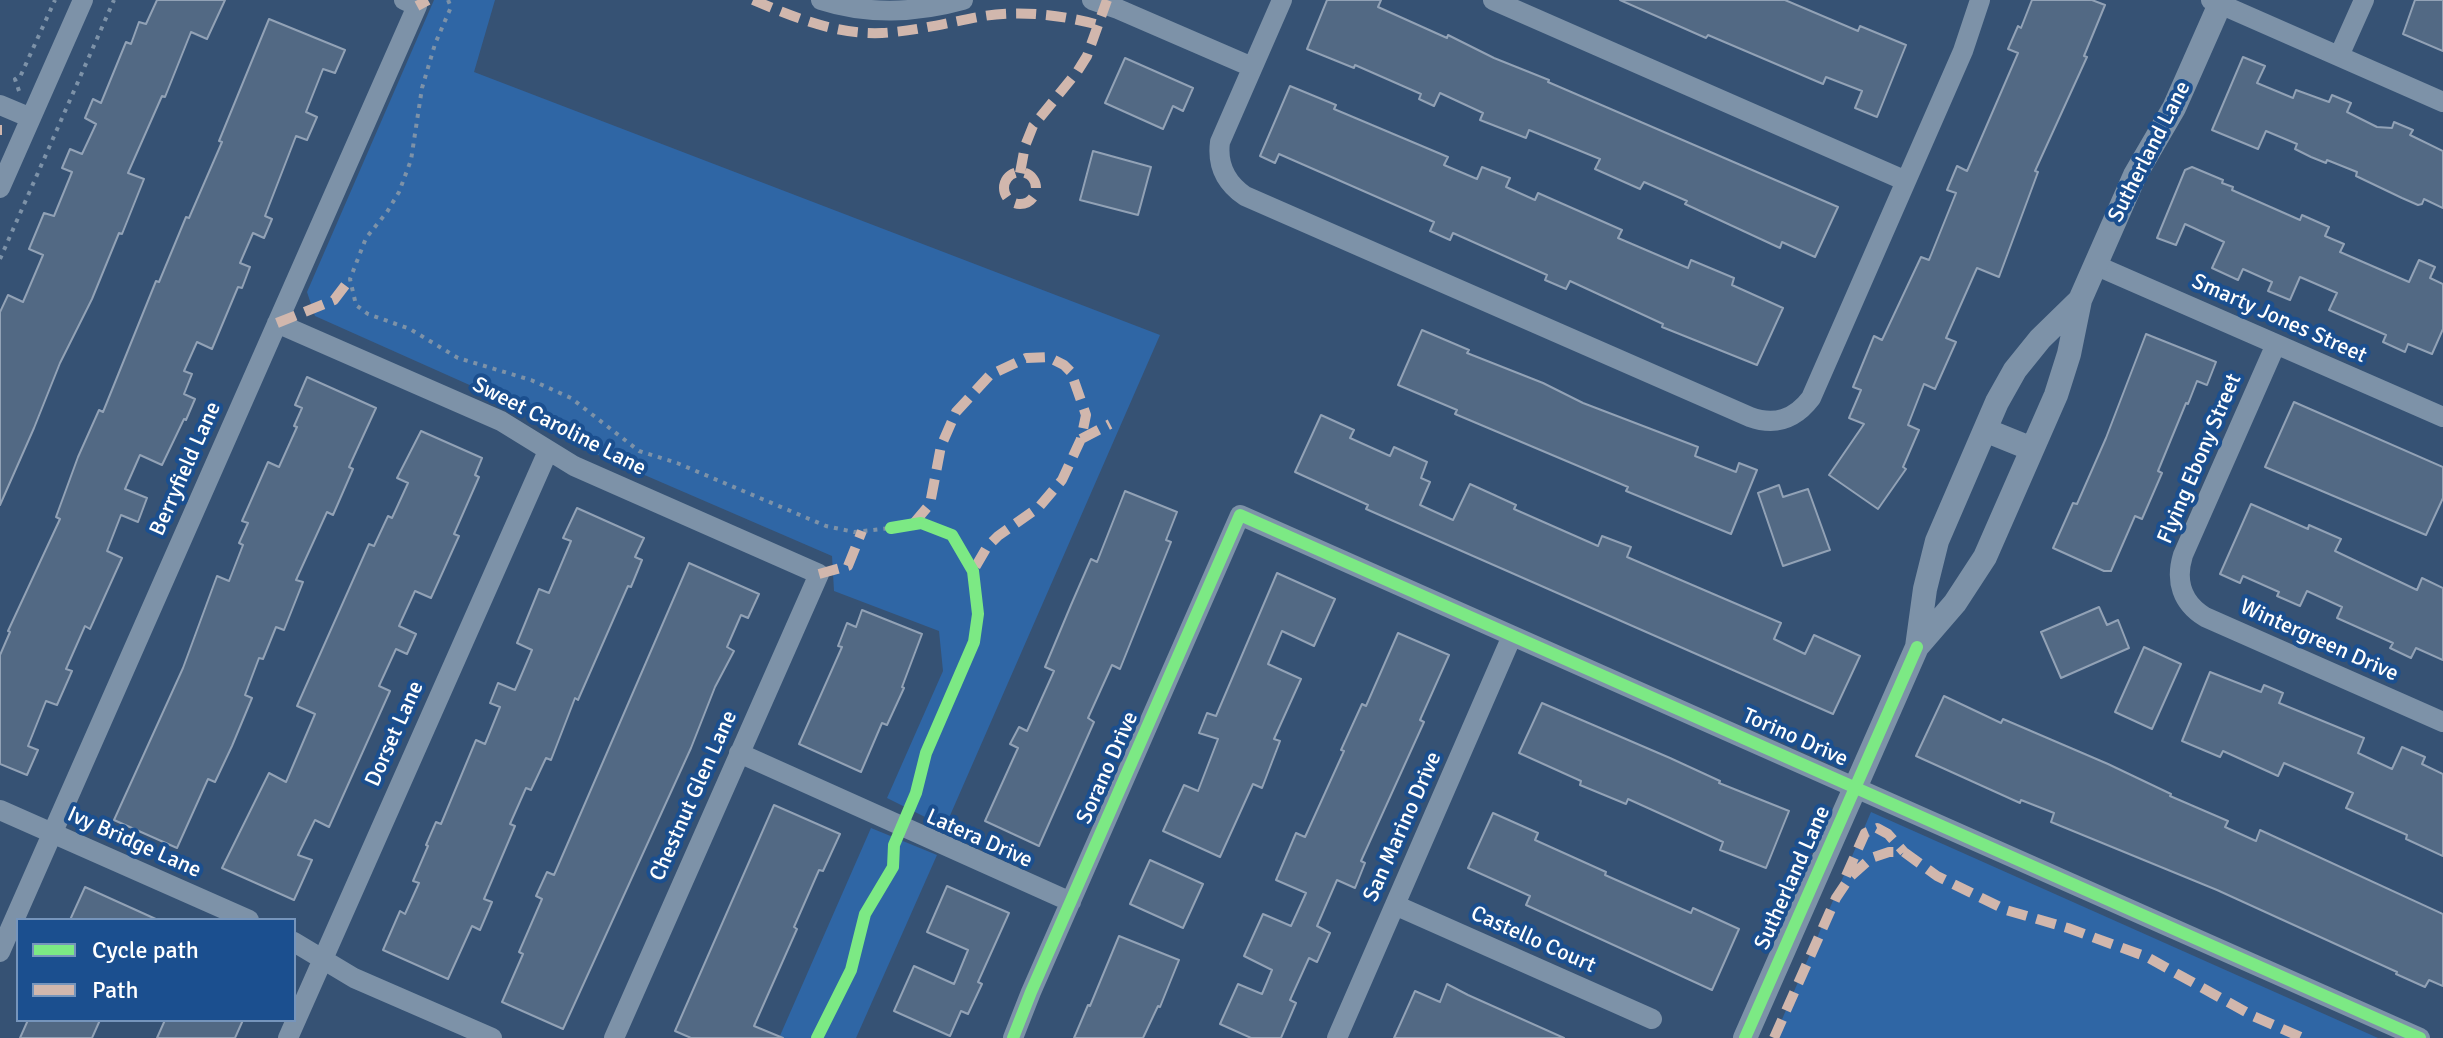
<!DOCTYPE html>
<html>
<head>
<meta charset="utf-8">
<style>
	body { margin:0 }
	#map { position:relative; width:2443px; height:1038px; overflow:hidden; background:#365274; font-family:Signika,sans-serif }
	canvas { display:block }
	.legend { position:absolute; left:16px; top:918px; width:280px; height:104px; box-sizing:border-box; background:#1b4f8f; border:2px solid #7695bc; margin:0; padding:10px 14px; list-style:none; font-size:24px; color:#fff }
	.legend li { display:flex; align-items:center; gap:16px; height:40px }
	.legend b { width:40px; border:2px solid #7695bc }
</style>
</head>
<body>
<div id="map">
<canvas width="2443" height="1038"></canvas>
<ul class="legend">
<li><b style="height:10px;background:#7ce984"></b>Cycle path</li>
<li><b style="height:10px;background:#d1b7ad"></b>Path</li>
</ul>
</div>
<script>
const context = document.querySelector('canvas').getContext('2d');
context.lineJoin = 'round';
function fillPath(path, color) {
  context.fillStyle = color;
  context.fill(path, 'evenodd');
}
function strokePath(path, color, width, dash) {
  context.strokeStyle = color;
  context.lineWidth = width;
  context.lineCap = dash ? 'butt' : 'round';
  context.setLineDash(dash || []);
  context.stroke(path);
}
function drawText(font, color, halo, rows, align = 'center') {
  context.font = font + ' Signika,sans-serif';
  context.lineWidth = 8;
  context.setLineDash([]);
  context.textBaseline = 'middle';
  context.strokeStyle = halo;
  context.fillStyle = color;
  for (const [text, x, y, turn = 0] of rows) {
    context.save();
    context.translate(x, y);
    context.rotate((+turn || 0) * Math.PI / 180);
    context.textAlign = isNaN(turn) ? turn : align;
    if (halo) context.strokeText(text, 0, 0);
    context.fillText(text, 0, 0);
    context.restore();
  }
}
fillPath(new Path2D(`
	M434,0H495L474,72L1160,335L945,827L887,798L943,671L939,631L834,591L832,556L582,448L530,412L315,316L307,292Z
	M1871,812L2378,1038H1774Z
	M871,828L937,855L856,1038H779Z`), '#2f66a5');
const building = new Path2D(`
	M157,0H225L207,39L191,32L165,97L162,96L128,173L144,179L122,234L119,233L92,299L60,363L34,428L0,505V312L8,295L23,302L43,255L29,249L44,213L54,216L72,172L62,168L70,149L82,154L96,124L85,118L93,99L101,103L126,42L131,44L139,22L146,24Z
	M1327,0H1381L1378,7L1447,38L1448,35L1494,58L1549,80L1548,82L1838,207L1815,257L1782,242L1780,248L1685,204L1687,201L1644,182L1640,189L1595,169L1600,159L1529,130L1526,138L1480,120L1483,113L1440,93L1434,106L1419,99L1421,94L1355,65L1354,68L1307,49Z
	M1620,0H1785L1858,31L1860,26L1906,45L1877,117L1855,108L1862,91L1826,77L1823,84L1708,35L1706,38Z
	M2032,0H2092L2105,5L2084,56L2087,57L2035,171L2038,172L1999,277L1977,268L1946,338L1956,342L1935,389L1924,384L1908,425L1919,430L1903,467L1906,469L1878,509L1829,475L1864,424L1849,418L1861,390L1853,387L1874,336L1882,340L1921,257L1929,260L1956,193L1947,190L1957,166L1967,171L2018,53L2008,49L2018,26L2021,28Z
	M2415,0H2443V51L2403,34Z
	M269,19L345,50L335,73L323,69L306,112L317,117L307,140L296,136L265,216L272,219L264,238L253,233L240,263L250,267L242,288L238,287L212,349L197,342L184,371L192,374L184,394L195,399L186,420L184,419L162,465L140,455L125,489L147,498L138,522L121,515L107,551L122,558L90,629L85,626L66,669L72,671L57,705L46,701L28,746L38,750L27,775L0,764V655L10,632L8,631L60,519L56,517L78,457L99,410L103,412L156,281L159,282L186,217L189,218L222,142L219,141Z
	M2243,57L2265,66L2257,83L2293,98L2296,90L2329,102L2332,95L2351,103L2347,112L2377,127L2392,128L2394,122L2413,130L2410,135L2443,151V208L2424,199L2422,204L2418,205L2402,198L2356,176L2357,172L2327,160L2326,163L2311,157L2295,149L2297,144L2266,131L2258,149L2212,130Z
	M1125,58L1193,88L1183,111L1173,106L1163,129L1105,103Z
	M1290,86L1336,105L1334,109L1448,157L1444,165L1477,179L1482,167L1510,178L1506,187L1535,200L1538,193L1622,230L1618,238L1688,268L1691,260L1734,278L1732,285L1783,308L1757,365L1662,327L1663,324L1570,281L1566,289L1545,280L1547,275L1453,233L1450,240L1430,231L1434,222L1279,154L1275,163L1260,156Z
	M1093,151L1151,167L1138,215L1080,200Z
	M2192,167L2223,180L2222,183L2233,187L2232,190L2300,220L2302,215L2329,227L2325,236L2344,244L2340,252L2409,282L2419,260L2435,267L2430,278L2443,284V329L2432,354L2408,344L2405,352L2383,342L2386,335L2329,310L2337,293L2300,277L2290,300L2268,291L2272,282L2243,269L2238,280L2212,268L2224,242L2185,224L2176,245L2157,238L2185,170Z
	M1422,330L1469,350L1467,353L1543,383L1583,403L1698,447L1695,456L1736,472L1739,463L1757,470L1731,534L1626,491L1628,487L1455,414L1457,410L1398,385Z
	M2146,334L2216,362L2207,385L2197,381L2188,404L2186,403L2158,471L2162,473L2142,519L2135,516L2111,571H2104L2053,548L2073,503L2077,504L2106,438Z
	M307,377L376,408L349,467L353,469L333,515L327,512L296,580L303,582L284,630L276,627L263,659L259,658L245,695L252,698L232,746L215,782L208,779L177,848L114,820L183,668L217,576L229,581L243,545L239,543L248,523L242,521L268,462L279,467L297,427L294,426L302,408L295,405Z
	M2294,402L2443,467V498L2426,535L2265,467Z
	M1321,415L1354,430L1350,438L1390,456L1394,447L1427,462L1421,478L1430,482L1420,505L1453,520L1470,484L1516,505L1514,509L1598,546L1602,536L1631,547L1627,557L1781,623L1774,639L1805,654L1814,635L1860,656L1833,714L1366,509L1368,505L1295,472Z
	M421,431L482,458L475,475L479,477L454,534L459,536L431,598L415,591L399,626L416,634L407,654L396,649L379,686L390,691L329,827L315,820L298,855L312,860L294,900L222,868L269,773L286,782L315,714L297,706L369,544L374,546L388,516L392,518L408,483L397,478Z
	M1779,485L1783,497L1808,489L1830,550L1783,566L1758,493Z
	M1125,491L1177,512L1166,540L1171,542L1120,669L1112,665L1088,718L1094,722L1039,846L985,821L1018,748L1010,744L1019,727L1027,731L1054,671L1045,667L1071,605L1091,559L1097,562Z
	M2251,504L2308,529L2309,525L2341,539L2335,551L2417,590L2422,578L2443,588V660L2416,648L2411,658L2390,648L2393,643L2337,618L2342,607L2307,591L2300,606L2277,596L2279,592L2243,576L2240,583L2220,574Z
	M577,508L644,538L635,557L642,560L631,587L628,586L578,700L575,698L551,760L546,758L531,790L526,788L510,824L515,826L484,899L492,902L480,930L472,926L448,979L383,950L400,911L405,914L419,883L413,881L428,846L426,845L436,822L441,824L476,740L485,744L500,707L490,703L498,683L515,690L532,650L517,643L539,589L549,593L571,541L563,538Z
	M689,563L759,594L748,618L741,615L727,647L734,651L715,687L691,748L563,1029L502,1002L523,954L519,952L542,899L536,896L547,872L554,875Z
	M1277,573L1335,599L1314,646L1282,631L1268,664L1301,679L1274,739L1280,741L1262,788L1253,784L1220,857L1163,831L1184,785L1198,791L1218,739L1199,733L1207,713L1216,716Z
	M2099,607L2107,625L2118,620L2129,648L2061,678L2041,632Z
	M862,610L922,634L902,687L904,688L887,725L882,723L861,772L799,744L842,647L838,646L847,623L856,627Z
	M1398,633L1449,655L1420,720L1424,722L1361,861L1365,863L1355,888L1337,880L1317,926L1330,933L1317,962L1309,958L1290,1000L1296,1003L1281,1038H1251L1220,1024L1238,984L1262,994L1272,970L1244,956L1263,914L1291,926L1306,893L1276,880L1296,833L1305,837L1344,751L1341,750L1362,704L1366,706Z
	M2144,647L2181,664L2152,729L2115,712Z
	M2210,672L2261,692L2264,685L2283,693L2279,703L2364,738L2358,753L2392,769L2402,747L2425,757L2422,764L2443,774V856L2406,839L2407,835L2346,808L2353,793L2284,763L2278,776L2223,751L2220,757L2182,741Z
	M1944,696L2001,723L2003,719L2108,764L2171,794L2170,796L2228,821L2225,827L2256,841L2260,830L2443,914V986L2429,980L2425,987L2396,974L2397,972L2217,890L2051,822L2054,813L2021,800L2020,803L1916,756Z
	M1542,703L1670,758L1720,781L1719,783L1789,811L1766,868L1720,850L1723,842L1628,799L1626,804L1580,785L1581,781L1519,753Z
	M774,805L840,834L823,871L819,870L794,927L797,929L754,1026L783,1038H691L675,1031Z
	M1493,813L1538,833L1535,840L1606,872L1605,875L1691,913L1693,908L1739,929L1712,990L1526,905L1530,896L1468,868Z
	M1150,860L1203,884L1183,928L1130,904Z
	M947,886L1009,913L978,982L982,984L968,1014L961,1011L950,1036L894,1011L914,966L954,984L968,950L927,932Z
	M85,887L158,920H70Z
	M1119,936L1179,960L1160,1007L1158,1006L1143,1038H1074L1088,1005L1090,1006Z
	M1447,984L1468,995L1564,1038H1394L1415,991L1440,1002Z
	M28,1020H100L92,1038H20Z
	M165,1020H243L235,1038H157Z`);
fillPath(building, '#526984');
strokePath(building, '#92a2b6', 2);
strokePath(new Path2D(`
	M448,0L451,7L435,44L422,88L411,160L399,192L387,212L366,238L350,279L356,305L368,314L410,329L458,358L531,380L571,398L639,451L677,463L826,526L854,532L891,528
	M19,91L15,79L20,77L55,0
	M0,259L114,0`), '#7d92a8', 4, [4, 6]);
strokePath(new Path2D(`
	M821,0C867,15 917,13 963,0
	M1092,0L1118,9L1252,67
	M1282,0L1220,142C1217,165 1226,183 1245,196L1750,417C1775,426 1795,419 1811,398L1963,51L1980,0
	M1493,0L1906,181
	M2211,0L2443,102
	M2339,56L2364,0
	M0,105L31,118
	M0,188L83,0
	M2095,265L2443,417
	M277,323L501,421L574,466L819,574L614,1038
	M2276,344L2183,555C2175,581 2182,603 2205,617L2443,722
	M739,753L1071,902
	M0,810L249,920
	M1395,905L1652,1019
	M294,942L354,978L492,1038
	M0,952L417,6L404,0
	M288,1038L548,451
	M1013,1038L1031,992L1240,515L2420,1038
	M1337,1038L1512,636`), '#7d92a8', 20);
strokePath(new Path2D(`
	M1985,430L2032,449
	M1917,647L1955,603L1985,557L2056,395L2069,354L2080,300L2135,175L2174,108L2220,4
	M1745,1038L1917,647L1925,589L1937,541L1997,402L2015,370L2040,339L2080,300`), '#7d92a8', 24);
strokePath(new Path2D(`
	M753,0C794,17 836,35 882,33C917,31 950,22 984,16C1022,10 1062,15 1099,25
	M417,6L428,0
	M0,130H2
	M1004 188a16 16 0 1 1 32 0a16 16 0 1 1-32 0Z
	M1020,173L1025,146L1033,126L1077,72L1087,56L1107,0
	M277,323L334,300L350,279
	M1081,439L1110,424
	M914,523L930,504L941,446L956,412L990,375L1026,358L1048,357L1064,365L1071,372L1086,415L1081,439L1062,480L1039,507L998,536L987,547L973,571
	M819,574L848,566L862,531
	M1846,876L1865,833L1877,828L1888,834L1904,852
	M1774,1038L1836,898L1850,877L1871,858L1889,852H1904L1937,876L2006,910L2068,928L2147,957L2253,1016L2303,1038`), '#d1b7ad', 10, [20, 10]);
strokePath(new Path2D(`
	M817,1038L851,970L865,914L893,867L894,845L916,793L926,753L974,642L978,614L973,571L952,535L921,523L891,528
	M1013,1038L1031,992L1240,515L2420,1038
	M1745,1038L1917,647`), '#7ce984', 12);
drawText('22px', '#fff', '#1b4f8f', [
	["Sutherland Lane",2150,152,-63],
	["Smarty Jones Street",2279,319,24],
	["Sweet Caroline Lane",559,427,27],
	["Flying Ebony Street",2200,459,-67],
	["Berryfield Lane",186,469,-66],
	["Wintergreen Drive",2319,641,24],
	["Dorset Lane",395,734,-66],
	["Torino Drive",1795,738,24],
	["Sorano Drive",1108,768,-66],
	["Chestnut Glen Lane",694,796,-66],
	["San Marino Drive",1403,827,-66],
	["Latera Drive",979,839,24],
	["Ivy Bridge Lane",134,843,24],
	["Sutherland Lane",1793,878,-66],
	["Castello Court",1533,940,24]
]);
</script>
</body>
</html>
